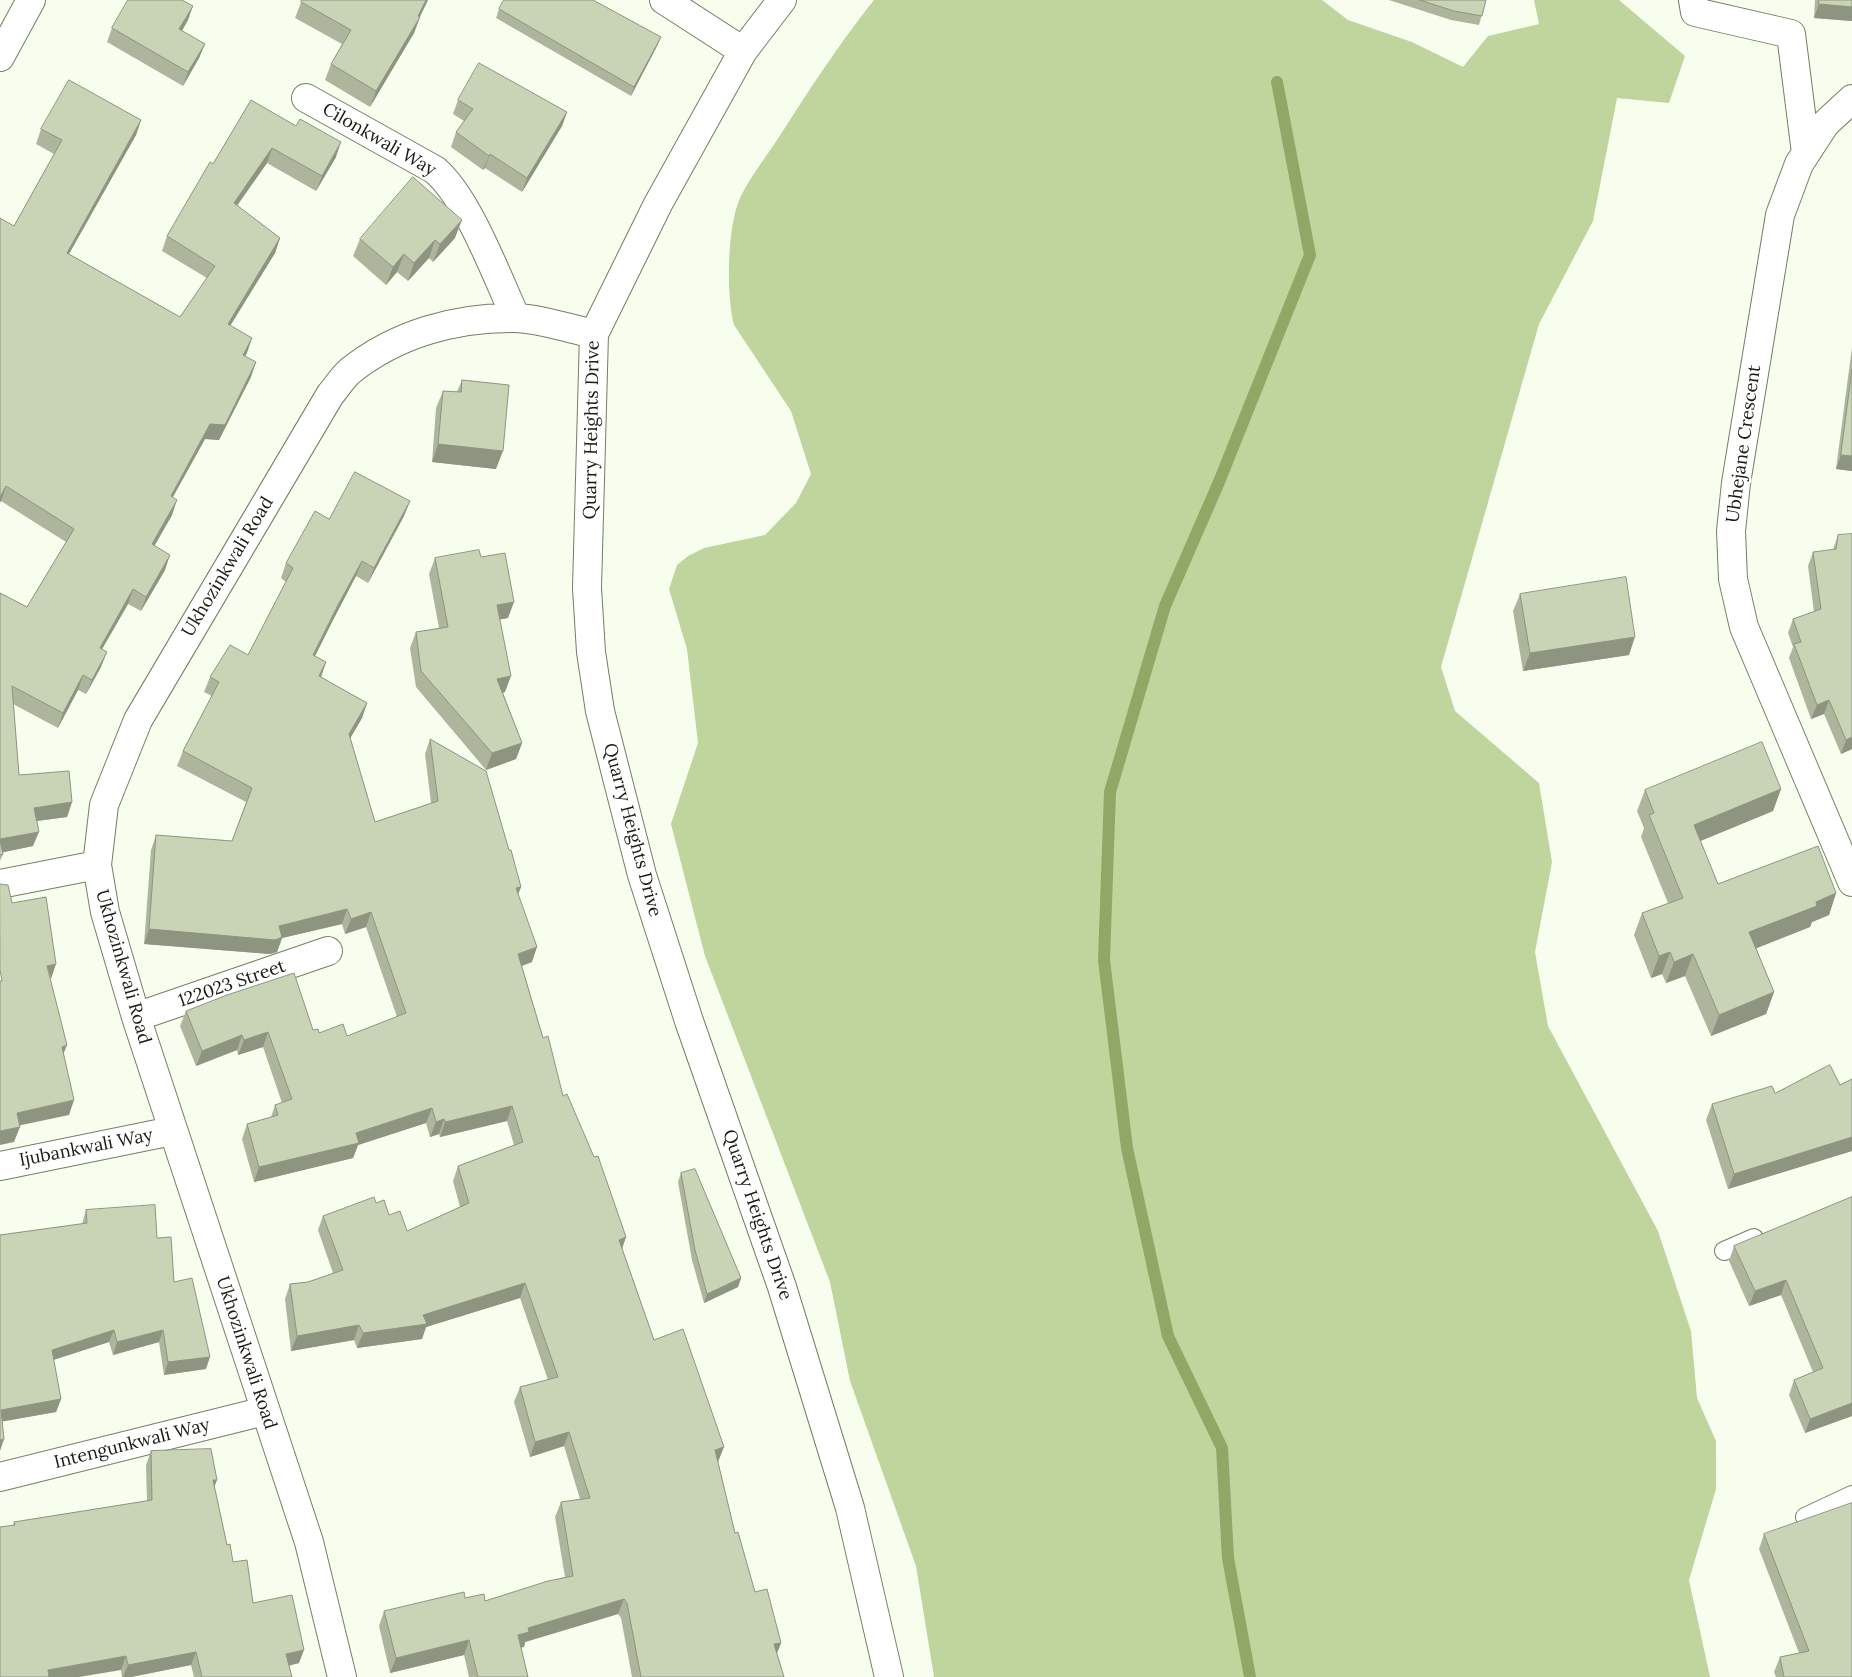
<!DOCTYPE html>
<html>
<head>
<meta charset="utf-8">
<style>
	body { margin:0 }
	canvas { display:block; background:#f7feed }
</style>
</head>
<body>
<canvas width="1852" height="1677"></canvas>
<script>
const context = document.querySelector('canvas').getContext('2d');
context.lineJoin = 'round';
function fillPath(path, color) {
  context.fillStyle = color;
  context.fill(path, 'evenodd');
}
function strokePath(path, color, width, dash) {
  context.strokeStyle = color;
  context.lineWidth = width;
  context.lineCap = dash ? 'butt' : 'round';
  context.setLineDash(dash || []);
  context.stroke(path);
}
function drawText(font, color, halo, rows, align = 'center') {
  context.font = font + ' Lora,serif';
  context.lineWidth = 5;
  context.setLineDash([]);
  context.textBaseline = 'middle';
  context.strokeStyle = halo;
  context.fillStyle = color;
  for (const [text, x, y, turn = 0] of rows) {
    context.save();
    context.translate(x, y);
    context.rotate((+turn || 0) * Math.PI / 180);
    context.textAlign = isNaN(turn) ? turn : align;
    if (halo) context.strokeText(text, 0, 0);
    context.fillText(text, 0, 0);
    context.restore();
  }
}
fillPath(new Path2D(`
	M874,0H1322L1348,20L1412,42L1463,67L1488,36L1539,24L1534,0H1619L1685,56L1669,103L1617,98L1593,221L1539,324L1441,667L1455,711L1539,783L1552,862L1535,952L1548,1026L1658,1231L1691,1331L1697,1398L1716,1441V1489L1689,1580L1710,1677H934L916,1566L850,1381L830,1282L705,956L671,824L698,743L687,649L669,589L677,565L688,556L704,548L765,535L796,503L811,474L791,411L734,325C726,295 727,227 740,198C750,177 766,157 779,137C809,90 839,44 874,0Z`), '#c0d49e');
strokePath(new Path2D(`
	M1250,1677L1228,1558L1222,1448L1168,1336L1127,1148L1104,960L1110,792L1165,606L1219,482L1310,255L1277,82`), '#90a766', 12);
const service = new Path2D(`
	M1724,1251L1754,1238
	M1805,1517L1852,1495`);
const minor = new Path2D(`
	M664,0L743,51
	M782,0L743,51L658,204L594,334L587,588L591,652L600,711L642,875L689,1021L782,1287L850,1508L889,1677
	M1693,0L1695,12L1791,34L1806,153
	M0,57L31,0
	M306,98L435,170C468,198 497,277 516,318
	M1852,99L1825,124L1799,164L1780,215L1736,483L1731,531L1733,579L1744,627L1852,882
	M0,884L97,865
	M136,1017L328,951
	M0,1166L172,1131
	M0,1477L265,1411
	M342,1677L309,1542L136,1017L105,912L97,865L104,805L138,720L330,395C336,388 342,378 350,371C396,334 456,317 515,318C537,318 571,329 594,334`);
strokePath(service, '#747e64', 20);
strokePath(minor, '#747e64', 30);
strokePath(service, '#fff', 18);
strokePath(minor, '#fff', 28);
fillPath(new Path2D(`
	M302,0H428L420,17L414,33L370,107L325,80L331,64L342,44L295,18Z
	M1389,0H1486L1479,25L1451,20Z
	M1815,0H1852V21L1814,18Z
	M499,9L661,37L657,46L631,96L496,18Z
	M188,20L182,31L205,44L199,58L183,86L107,42L112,28Z
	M251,100L336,157L316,191L267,163L237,206L280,238L275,253L230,326L252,338L245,356L251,377L219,440L205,439L173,497L172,515L154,546L165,570L141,611L128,604L102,649L101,667L86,694L78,690L58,728L13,704L19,775L72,802L67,817L37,821L33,846L2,852L3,854L0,861V593L27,607L66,542L1,501L14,226L54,154L36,144L41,129L141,120L136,135L69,254L180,317L207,278L162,251L167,236L213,164Z
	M458,100L567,112L562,126L522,192L485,168L483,170L451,147L456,132L464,121L453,114Z
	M455,238L433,262L429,258L408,281L397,272L386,285L353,256L360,239Z
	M1852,347V471L1836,469Z
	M462,380L496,469L432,462L436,408L443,391L457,392Z
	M410,501L404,516L368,583L356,576L333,620L315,656L326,662L321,677L367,703L362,718L350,738L375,822L431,803L425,754L430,739L509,850L521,887L518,894L532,962L522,966L543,1038L563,1096L626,1237L622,1248L654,1340L718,1462L735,1533L755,1592L781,1643L777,1653L784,1677H632L621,1618L618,1614L525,1642L524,1647H521L528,1677H469L464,1655L390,1673L379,1626L384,1611L465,1598L485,1601L565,1577L555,1517L561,1502L580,1499L564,1446L530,1457L514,1402L520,1387L548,1380L520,1298L426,1327L422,1339L357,1348L354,1340L291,1351L285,1299L290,1284L308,1282L333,1273L318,1230L323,1216L376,1203L407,1231L460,1207L453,1181L458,1166L514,1145L507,1121L440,1137L439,1134L430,1137L426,1123L358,1145L353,1158L254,1182L242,1139L247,1124L271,1117L275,1105L282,1103L263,1047L238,1055L237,1050L196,1066L180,1026L186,1011L313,1030L319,1033L347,1036L397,1017L366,927L345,934L342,924L282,938L277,952L270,954L144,944L151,850L156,835L232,841L246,802L177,766L183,751L212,696L204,692L210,677L248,655L286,582L281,578L286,563L329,519Z
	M1838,535L1852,749L1841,754L1824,714L1811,719L1789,658L1793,647L1788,633L1793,619L1814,612L1808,566L1813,552L1833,550Z
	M481,557L508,618L500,619L505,692L503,693L522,743L516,759L486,770L416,687L410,648L416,632L439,628L429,574L435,558Z
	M1520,594L1629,655L1523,671L1513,611Z
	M1781,789L1773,811L1700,841L1718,884L1836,893L1829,915L1812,922L1810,927L1756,948L1774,992L1766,1014L1711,1036L1685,976L1666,983L1662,974L1651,978L1634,935L1642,913L1668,903L1641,837L1644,828L1637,811L1645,790Z
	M1852,1079V1151L1728,1189L1706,1120L1712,1104L1775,1093L1840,1085Z
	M681,1173L741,1278L738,1287L704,1303L692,1260L678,1182Z
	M1852,1197V1416L1805,1433L1789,1395L1794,1380L1813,1372L1781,1295L1749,1306L1729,1261L1734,1246Z
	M86,1210L157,1238L206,1369L164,1375L159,1342L113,1355L109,1342L53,1360L61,1399L56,1412L2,1421L0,1235L82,1224Z
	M151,1451L214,1486L227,1545L233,1562L253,1603L299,1663L289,1666L292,1677H194L191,1665L131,1677H122L121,1670L13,1525L14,1522L147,1501L146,1465Z
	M1764,1534L1852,1677H1776L1774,1672L1780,1657L1799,1653L1759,1549Z`), '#adb69d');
fillPath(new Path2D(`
	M426,0H428L418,20L420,17L414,33L370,107L376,91L418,16Z
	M1819,4L1852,7V21L1814,18Z
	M193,6L188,20L174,44L179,29Z
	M661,37L657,46L631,96L634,87Z
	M205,44L199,58L183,86L188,72Z
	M567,112L562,126L522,192L527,178Z
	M141,120L136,135L61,268L67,253Z
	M341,142L336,157L316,191L322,176Z
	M272,148L267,163L228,218L234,203Z
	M490,154L485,168L483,170L489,156Z
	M462,220L455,238L433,262L440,244Z
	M280,238L275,253L222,339L228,324Z
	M435,240L429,258L408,281L414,263Z
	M404,254L397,272L386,285L393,267Z
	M252,338L247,353L238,370L243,355Z
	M256,362L251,377L219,440L205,439L165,511L171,496L210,424Z
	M438,444L503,451L496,469L432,462Z
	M1841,455L1852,456V471L1836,469Z
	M6,486L1,501L0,503V497Z
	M177,500L172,515L147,559L152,544Z
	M410,501L404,516L368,583L374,568Z
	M170,555L165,570L141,611L146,597Z
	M362,561L356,576L333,620L308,670L313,655L338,605Z
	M133,589L128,604L94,663L100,648Z
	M514,602L508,618L492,621L497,605Z
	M1635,637L1629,655L1523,671L1530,653Z
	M107,652L101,667L86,694L92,680Z
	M326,662L321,677L319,676Z
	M83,675L78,690L58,728L63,713Z
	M511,676L505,692L492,695L497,679Z
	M1829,700L1824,714L1811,719L1817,705Z
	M367,703L362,718L344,749L349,734Z
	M1852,737V749L1841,754L1846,740Z
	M522,743L516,759L486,770L492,753Z
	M1781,789L1773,811L1686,847L1694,825Z
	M72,802L67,817L29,822L34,808Z
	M39,832L33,846L0,853V839Z
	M521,887L515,902L516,888Z
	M1836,893L1829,915L1812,922L1810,927L1742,954L1749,932L1816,902Z
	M347,909L342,924L282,938L277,952L270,954L144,944L149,929L279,926Z
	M371,912L366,927L345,934L351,919Z
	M537,947L532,962L513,969L518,954Z
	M1670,952L1662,974L1651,978L1659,956Z
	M1693,954L1685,976L1666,983L1674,962Z
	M56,964L51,979L47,966Z
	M1774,992L1766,1014L1711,1036L1719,1015Z
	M268,1032L263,1047L238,1055L244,1040Z
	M242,1035L237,1050L196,1066L202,1051Z
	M67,1045L61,1060L62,1047Z
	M74,1100L69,1115L12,1127L17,1113Z
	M512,1106L507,1121L440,1137L445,1122Z
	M432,1108L426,1123L358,1145L353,1158L254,1182L259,1167L356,1133Z
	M444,1119L439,1134L430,1137L436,1122Z
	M20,1127L14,1142L0,1145V1131Z
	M1852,1137V1151L1728,1189L1734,1174Z
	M626,1237L621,1252L619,1240Z
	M741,1278L738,1287L704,1303L707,1294Z
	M1786,1280L1781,1295L1749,1306L1755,1291Z
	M525,1283L520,1298L426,1327L422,1339L357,1348L363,1333Z
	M359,1325L354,1340L291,1351L297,1336Z
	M114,1330L109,1342L47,1362L52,1350Z
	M163,1330L159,1342L113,1355L117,1342Z
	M210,1357L206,1369L164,1375L168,1362Z
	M61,1399L56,1412L0,1422L1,1410Z
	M1852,1403V1416L1805,1433L1810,1419Z
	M569,1432L564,1446L530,1457L535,1442Z
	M4,1439L0,1451V1440Z
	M724,1447L718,1462L710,1465L715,1450Z
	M213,1480H217L212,1493Z
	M624,1599L618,1614L525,1642L524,1647L512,1650L518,1635L528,1628Z
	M469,1640L464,1655L390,1673L396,1658Z
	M781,1643L775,1658L774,1644Z
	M304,1650L299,1663L281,1667L286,1654Z
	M196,1652L191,1665L131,1677H123L128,1665Z
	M126,1656L121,1670L79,1677H45L48,1670Z`), '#8d9480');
const building = new Path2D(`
	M128,0H182L193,6L179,29L205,44L188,72L112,28Z
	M302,0H426L418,16L420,17L376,91L331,64L351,30L301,2Z
	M504,0H593L661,37L634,87L499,9Z
	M1420,0H1486L1482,16L1454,11Z
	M1819,0H1852V7L1819,4Z
	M479,63L567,112L527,178L490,154L489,156L456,132L473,109L458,100Z
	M69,80L141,120L67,253L180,317L215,266L167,236L210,162L213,164L251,100L296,126L300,119L341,142L322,176L272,148L234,203L280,238L228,324L252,338L243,355L256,362L225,425L210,424L171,496L177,500L152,544L170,555L146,597L133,589L100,648L107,652L92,680L83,675L63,713L12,686L19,775L69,771L72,802L34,808L39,832L0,839V593L27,607L74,529L6,486L0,497V218L14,226L62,140L41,129Z
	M413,177L462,220L440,244L435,240L414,263L404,254L393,267L360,239Z
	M1852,370V456L1841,455Z
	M462,380L509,385L503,451L438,444L443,391L461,392Z
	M355,472L410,501L374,568L362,561L338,605L313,655L326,662L319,676L367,703L349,734L375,822L438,801L430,739L486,771L509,850H511L521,887L516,888L537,947L518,954L543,1038L548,1036L563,1096L567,1094L594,1157L598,1156L626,1237L619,1240L654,1340L683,1329L724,1447L715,1450L735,1533L738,1532L755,1592L767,1589L781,1643L774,1644L784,1677H641L627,1603L624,1599L528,1628L529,1632L518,1635L528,1677H478L469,1640L396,1658L384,1611L464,1592L465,1598L484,1594L485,1601L548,1581L573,1576L561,1502L590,1498L569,1432L535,1442L520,1387L558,1377L525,1283L423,1315L427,1324L363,1333L359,1325L297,1336L290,1284L308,1282L343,1270L323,1216L374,1197L376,1203L384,1200L389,1215L400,1211L407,1231L469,1203L458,1166L523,1142L512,1106L445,1122L444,1119L436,1122L432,1108L356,1133L359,1143L259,1167L247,1124L278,1115L275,1105L292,1099L268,1032L244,1040L242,1035L202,1051L186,1011L227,995L294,973L313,1030L318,1029L319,1033L343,1024L347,1036L406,1013L371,912L351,919L347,909L279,926L282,937L275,940L149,929L156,835L232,841L252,788L183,751L219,682L210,677L230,645L248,655L293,568L286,563L315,511L329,519Z
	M1852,534V737L1846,740L1829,700L1817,705L1794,644L1801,642L1793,619L1821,609L1813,552L1836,549L1838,535Z
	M479,550L481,557L505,553L514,602L497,605L511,676L497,679L522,743L492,753L421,671L416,632L448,627L435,558Z
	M1626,577L1635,637L1530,653L1520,594Z
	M1762,742L1781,789L1694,825L1718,884L1818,846L1836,893L1816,902L1817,906L1749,932L1774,992L1719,1015L1693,954L1674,962L1670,952L1659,956L1642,913L1683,898L1649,815L1654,813L1645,790Z
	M0,840L3,854L0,855Z
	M0,884L8,885L12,903L46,897L56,964L47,966L67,1045L62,1047L74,1100L17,1113L20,1127L0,1131V981H2L0,970Z
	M1830,1065L1840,1085L1852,1079V1137L1734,1174L1712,1104L1772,1086L1775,1093Z
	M695,1169L741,1278L707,1294L695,1250L681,1173Z
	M1852,1197V1403L1810,1419L1794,1380L1823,1368L1786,1280L1755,1291L1734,1246Z
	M155,1205L157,1238L171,1237L174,1282L192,1278L210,1357L168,1362L163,1330L117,1342L114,1330L52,1350L61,1399L1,1410L4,1439L0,1440V1235L87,1223L86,1210Z
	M211,1449L217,1480H213L227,1545L230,1544L233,1562L247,1560L253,1603L292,1595L304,1650L286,1654L292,1677H202L196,1652L128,1665L126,1656L48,1670L49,1677H0V1527L15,1525L14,1522L152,1500L151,1451Z
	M1852,1503V1677H1784L1780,1657L1809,1651L1764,1534Z`);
fillPath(building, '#c9d4b7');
strokePath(building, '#8d9480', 1);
drawText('18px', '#181c11', '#fff', [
	["Cilonkwali Way",379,140,30],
	["Quarry Heights Drive",592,430,-89],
	["Ubhejane Crescent",1744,444,-82],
	["Ukhozinkwali Road",228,567,-59],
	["Quarry Heights Drive",632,830,75],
	["Ukhozinkwali Road",123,967,74],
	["122023 Street",232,984,-19],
	["Ijubankwali Way",86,1148,-11],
	["Quarry Heights Drive",757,1215,71],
	["Ukhozinkwali Road",246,1353,72],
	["Intengunkwali Way",132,1444,-14]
]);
</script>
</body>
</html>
